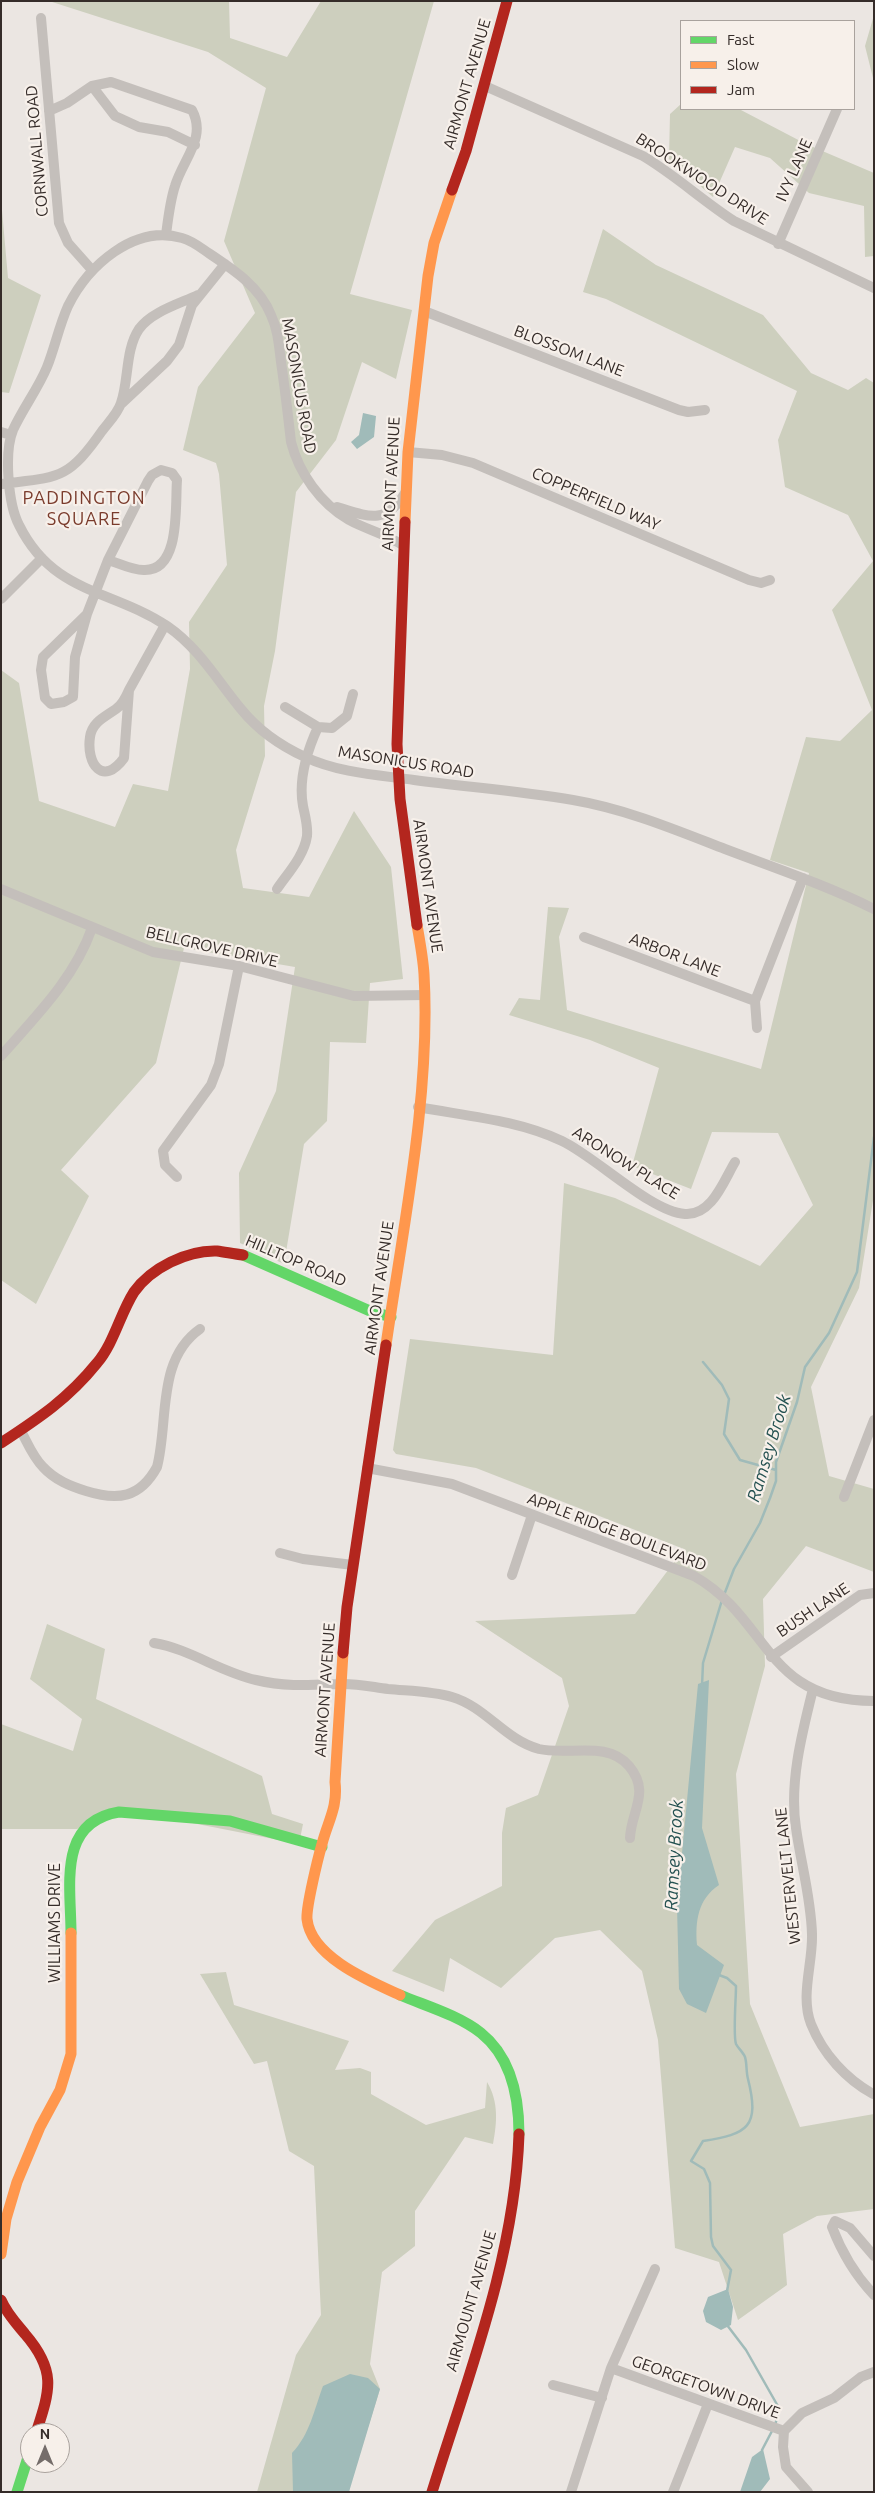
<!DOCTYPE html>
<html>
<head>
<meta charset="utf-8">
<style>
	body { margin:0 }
	#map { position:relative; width:875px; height:2493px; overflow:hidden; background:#ebe6e2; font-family:Ubuntu,sans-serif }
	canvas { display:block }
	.frame { position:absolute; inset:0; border:2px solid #352c29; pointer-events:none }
	.legend { position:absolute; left:680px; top:20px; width:175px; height:90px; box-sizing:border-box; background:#f7f0ea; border:1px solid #a9a29d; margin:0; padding:6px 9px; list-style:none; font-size:15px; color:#352c29 }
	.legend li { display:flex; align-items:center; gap:10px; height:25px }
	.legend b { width:25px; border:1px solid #a9a29d }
	.north { position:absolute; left:20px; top:2423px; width:50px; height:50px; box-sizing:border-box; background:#f7f0ea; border:1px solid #a9a29d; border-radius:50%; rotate:0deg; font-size:14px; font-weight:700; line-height:20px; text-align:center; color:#352c29 }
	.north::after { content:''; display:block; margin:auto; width:18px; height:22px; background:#756d6a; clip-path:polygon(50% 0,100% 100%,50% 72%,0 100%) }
</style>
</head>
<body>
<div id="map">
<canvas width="875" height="2493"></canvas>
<div class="frame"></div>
<ul class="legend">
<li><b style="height:6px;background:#63d668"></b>Fast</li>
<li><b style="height:6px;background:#ff974d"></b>Slow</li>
<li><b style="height:6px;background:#b3261e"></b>Jam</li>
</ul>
<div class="north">N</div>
</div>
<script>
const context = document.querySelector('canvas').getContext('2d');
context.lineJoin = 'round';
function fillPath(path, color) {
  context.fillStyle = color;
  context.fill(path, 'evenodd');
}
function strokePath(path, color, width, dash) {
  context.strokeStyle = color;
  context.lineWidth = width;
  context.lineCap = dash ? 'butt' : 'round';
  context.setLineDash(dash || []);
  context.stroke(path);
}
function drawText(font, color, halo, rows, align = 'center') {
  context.font = font + ' Ubuntu,sans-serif';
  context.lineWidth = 4.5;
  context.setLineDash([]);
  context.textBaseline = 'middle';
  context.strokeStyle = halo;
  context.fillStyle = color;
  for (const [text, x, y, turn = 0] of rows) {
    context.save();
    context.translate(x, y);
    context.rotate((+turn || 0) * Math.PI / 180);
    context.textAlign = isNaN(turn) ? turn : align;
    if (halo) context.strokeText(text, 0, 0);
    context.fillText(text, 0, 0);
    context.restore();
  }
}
fillPath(new Path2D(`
	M49,1H229L230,38L287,57L321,1H434L350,294L412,310L396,379L362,362L336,440L296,492L275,651L264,706L265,756L236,850L243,888L309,897L354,811L391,867L403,979L370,983L366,1043L330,1042L327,1121L304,1144L284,1264L240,1243L239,1173L276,1091L295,967L184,948L156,1063L61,1170L89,1196L36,1304L1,1280V670L19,683L39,801L115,827L133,784L168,791L190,669L189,622L227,565L219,474L216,463L183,450L198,387L255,313L224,241L266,88L208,52Z
	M874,15V82L865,46Z
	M681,104V109H739L806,144L874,173V256L865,257L864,206L809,193L770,158L735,147L713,197L669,159L670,114Z
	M1,199L8,278L41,295L9,393L1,392Z
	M603,229L656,265L763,315L811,373L848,390L866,378L874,383V1194L859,1288L811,1387L829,1476L874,1489V1572L806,1546L763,1599L765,1666L736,1774L750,2004L800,2127L874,2114V2209L817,2216L783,2234L787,2285L738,2320L719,2262L675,2248L658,2040L642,1971L600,1930L555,1938L501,1988L450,1958L444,1992L392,1971L435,1920L502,1886V1833L506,1808L538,1795L569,1706L562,1678L475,1621L635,1614L684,1549L476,1468L396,1454L393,1450L410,1339L553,1355L564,1183L615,1198L760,1266L813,1205L778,1133L712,1132L691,1189L632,1166L659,1068L590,1040L509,1015L519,998L540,1000L548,907L569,908L559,937L567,1010L761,1069L809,873L770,860L806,737L840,741L872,710L832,610L873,561L848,515L785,487L778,440L797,391L606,299L583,292Z
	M47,1624L105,1649L96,1699L262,1776L272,1814L303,1824L299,1844L126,1810L77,1829H1V1724L73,1751L82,1719L30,1679Z
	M226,1972L234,2005L349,2041L335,2070L360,2068L371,2072V2094L426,2125L485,2108L487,2082C499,2102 497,2123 493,2144L465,2137L415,2211V2246L382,2272L370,2364L380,2389L348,2492H257L296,2355L321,2315L314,2166L289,2151L267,2061L254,2064L200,1974Z`), '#cdcfbe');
fillPath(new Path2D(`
	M363,413L376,416L374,437L357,449L351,442L359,435Z
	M709,1680L702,1828L719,1885C698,1899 695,1921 697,1945L724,1965L706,2013L687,2004L679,1989L677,1906L698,1684Z
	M728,2289L733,2307L731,2325L721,2330L706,2322L703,2311L708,2297Z
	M350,2374L368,2378L380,2389L349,2492H293L292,2453C310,2434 314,2410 323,2386Z
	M763,2449L770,2479L760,2492H740L752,2457Z`), '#a0bbb9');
strokePath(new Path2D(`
	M703,1362L722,1385L729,1399L724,1434L740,1460L776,1470
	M724,1595L734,1569L760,1523L770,1498L776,1481V1462L797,1402L805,1367L829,1333L857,1272L874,1137
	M702,1686L703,1663L722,1600
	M719,1975L727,1978L736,1986C736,1998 733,2036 736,2044C738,2048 743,2052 745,2057C747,2063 746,2072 748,2079C760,2127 748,2134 703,2141L691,2161L704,2169L710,2183L711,2237L713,2246L731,2270L727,2291
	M727,2325L746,2350L779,2408L775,2426
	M762,2450L772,2431`), '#a0bbb9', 2.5);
strokePath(new Path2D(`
	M41,18L59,223L68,243L92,270
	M92,86L115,116L139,127L168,132L195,145
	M485,86L643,156C675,175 703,201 734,221L874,288
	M49,111L67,103L92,86L111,82L192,110C207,138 183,159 175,186C170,201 168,219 166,235
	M778,244L837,109
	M424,311L679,410L688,412L705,410
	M121,404L167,361L179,345L192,305L225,264
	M1,432L11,435
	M408,452L442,455L473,463L749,580L761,583L770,580
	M161,470L172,473L177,480C175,505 181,570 145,570C133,571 119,563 108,560L148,481L152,475Z
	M1,484C58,477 67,481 102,431C108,423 118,413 121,403C129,380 125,350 139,329C151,312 179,304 198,295
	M337,507C369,517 386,525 405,493
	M404,546C387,534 367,530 349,520C320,503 299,473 291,442C288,415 285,389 281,362C279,346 278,330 271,315C260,287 234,270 210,254C201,248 193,241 182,238C134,224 88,266 68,306C59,326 55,347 47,367C38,389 23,408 13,430C4,452 8,504 19,525C53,594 111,589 167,626C199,648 217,680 241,709C258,730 281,746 305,757C339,773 378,775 414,780C467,787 520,791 573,800C626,809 676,830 725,849C775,868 826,885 874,909
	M1,599L42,558
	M87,614L75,657L73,697L64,702L51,704L45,698L41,670L43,657Z
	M87,614L108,560
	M129,690L124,758C103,787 86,764 90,737C92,722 105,717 116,709C122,705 126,697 129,690Z
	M129,690L165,625
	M285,707L318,727L332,728L347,716L353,694
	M1,889L153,952L239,966L354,996L425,995
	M277,889C288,873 304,856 307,836C308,825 305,816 303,806C298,779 307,751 318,727
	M584,937L755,1001
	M757,1028L755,1001L803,878
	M1,1056C36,1016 74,979 92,928
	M418,1107C466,1116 518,1120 562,1141C596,1157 651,1212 685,1214C712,1216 724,1180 735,1162
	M177,1177L165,1165L163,1151L211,1085L219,1064L239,966
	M21,1431C28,1444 33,1457 43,1467C55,1480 70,1486 86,1491C118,1501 140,1498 157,1467C169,1421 156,1360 200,1329
	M367,1468L452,1484L694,1576C770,1619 764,1701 874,1701
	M844,1497L874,1420
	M280,1553L303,1559L353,1565
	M512,1575L532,1515
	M154,1643C190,1649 220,1672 256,1680C285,1687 311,1685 339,1684C355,1683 372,1687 388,1689C409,1691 432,1691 452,1697C486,1707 505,1740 539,1749C569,1756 607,1740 629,1766C651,1792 631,1811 630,1838
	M771,1657L860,1595L874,1593
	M813,1689C802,1733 789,1783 796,1828C801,1864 811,1898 812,1934C813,1963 800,1996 811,2024C823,2054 846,2079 873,2094
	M874,2256L850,2228L835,2221L832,2227C842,2253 855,2275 874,2295
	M611,2368L655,2269
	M553,2385L602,2398
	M571,2492L611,2368L784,2431
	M673,2492L708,2404
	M808,2492L786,2467L783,2447L784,2431L802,2413L834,2398L861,2377L874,2372`), '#c4bfbb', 10);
strokePath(new Path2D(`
	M243,1255L370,1311L391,1317
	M71,1933C71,1886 57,1822 119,1812L230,1821L322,1847
	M400,1995C426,2006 458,2015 481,2033C511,2057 519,2097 519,2134
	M17,2492L30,2451`), '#63d668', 11);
strokePath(new Path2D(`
	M405,522L408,452L428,276L434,243L452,190
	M386,1345C403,1227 431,1093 424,974C423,958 420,942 417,925
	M343,1653L335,1782C338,1807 328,1821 322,1844C318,1858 306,1907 307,1919C311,1957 369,1981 400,1995
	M1,2254L6,2219L17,2182L40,2127L60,2090L71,2054V1933`), '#ff974d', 11);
strokePath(new Path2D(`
	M452,190L466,151L507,1
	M405,522L397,744L400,799L417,925
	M1,1443C39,1418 68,1399 97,1363C114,1343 120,1314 134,1292C151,1268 187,1250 217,1251C225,1252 234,1254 243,1255
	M343,1653L347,1607L386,1345
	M1,2300C7,2314 16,2323 25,2334C57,2371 50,2390 36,2433
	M432,2492C468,2376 515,2257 519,2134`), '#b3261e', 11);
drawText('16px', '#352c29', '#f7f0ea', [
	["AIRMONT AVENUE",467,84,-74],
	["CORNWALL ROAD",37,151,-95],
	["IVY LANE",794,170,-66],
	["BROOKWOOD DRIVE",702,179,33],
	["BLOSSOM LANE",569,351,21],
	["MASONICUS ROAD",299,386,80],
	["AIRMONT AVENUE",391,484,-87],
	["COPPERFIELD WAY",596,499,23],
	["MASONICUS ROAD",406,762,9],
	["AIRMONT AVENUE",428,886,82],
	["BELLGROVE DRIVE",212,947,13],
	["ARBOR LANE",675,955,21],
	["ARONOW PLACE",626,1163,32],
	["HILLTOP ROAD",296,1261,23],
	["AIRMONT AVENUE",379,1288,-82],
	["APPLE RIDGE BOULEVARD",617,1532,21],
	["BUSH LANE",813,1610,-34],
	["AIRMONT AVENUE",325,1690,-86],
	["WESTERVELT LANE",788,1876,-96],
	["WILLIAMS DRIVE",55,1923,-90],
	["AIRMOUNT AVENUE",471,2301,-74],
	["GEORGETOWN DRIVE",706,2387,20]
]);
context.letterSpacing = '1px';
drawText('18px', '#7a3b2c', '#f7f0ea', [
	["PADDINGTON",84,498],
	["SQUARE",84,519]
]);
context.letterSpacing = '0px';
drawText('italic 18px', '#245151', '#f7f0ea', [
	["Ramsey Brook",769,1448,-73],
	["Ramsey Brook",674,1855,-87]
]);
</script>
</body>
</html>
